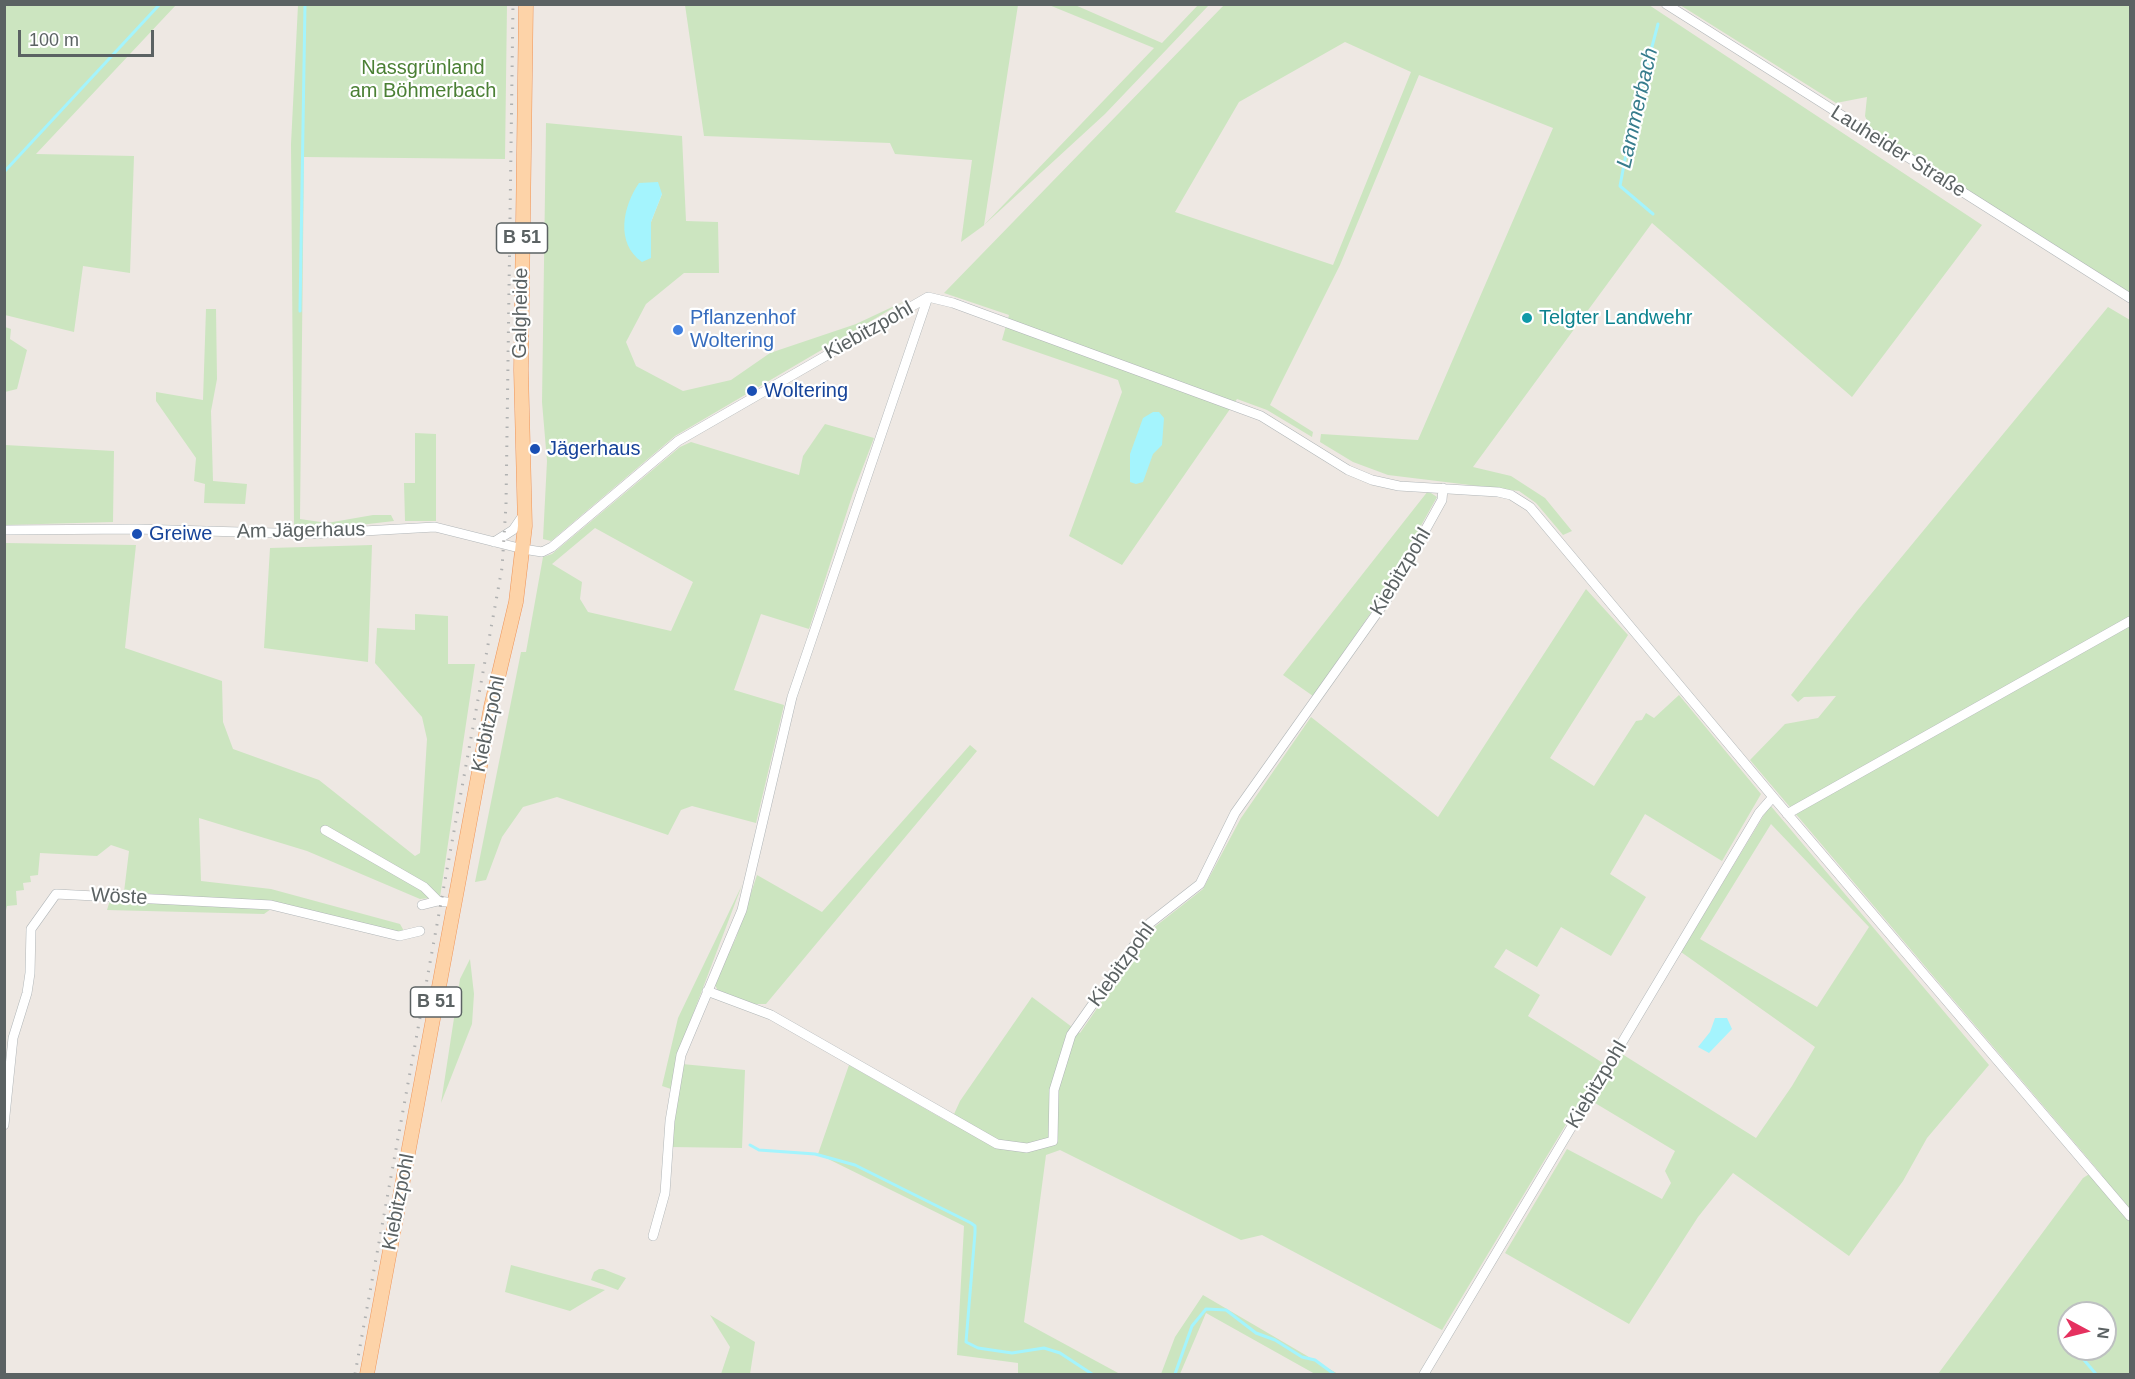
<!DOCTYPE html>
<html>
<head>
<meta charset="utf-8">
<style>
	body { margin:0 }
	#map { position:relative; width:2135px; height:1379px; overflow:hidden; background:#eee8e3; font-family:Helvetica,sans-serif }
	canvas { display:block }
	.frame { position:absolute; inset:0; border:6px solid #5b6263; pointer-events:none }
	.north { position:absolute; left:2057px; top:1301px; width:60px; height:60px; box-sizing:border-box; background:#fff; border:2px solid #bdc0c1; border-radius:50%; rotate:97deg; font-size:16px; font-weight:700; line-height:24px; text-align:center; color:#5b6263 }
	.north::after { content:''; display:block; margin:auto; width:21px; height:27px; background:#e5315f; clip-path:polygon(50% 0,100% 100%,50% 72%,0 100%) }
	.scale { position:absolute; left:18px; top:30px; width:136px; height:27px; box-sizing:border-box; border:3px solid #5b6263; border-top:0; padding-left:8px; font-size:18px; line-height:21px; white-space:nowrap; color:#5b6263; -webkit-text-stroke:4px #fff; paint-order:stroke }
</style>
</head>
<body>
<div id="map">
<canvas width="2135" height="1379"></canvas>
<div class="frame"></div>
<div class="north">N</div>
<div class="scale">100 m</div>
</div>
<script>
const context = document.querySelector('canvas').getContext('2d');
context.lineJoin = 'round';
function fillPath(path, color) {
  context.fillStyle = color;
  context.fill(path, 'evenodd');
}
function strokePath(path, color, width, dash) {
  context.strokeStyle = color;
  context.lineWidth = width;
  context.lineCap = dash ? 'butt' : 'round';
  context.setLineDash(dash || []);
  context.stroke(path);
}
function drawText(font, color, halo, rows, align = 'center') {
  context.font = font + ' Helvetica,sans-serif';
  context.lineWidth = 4.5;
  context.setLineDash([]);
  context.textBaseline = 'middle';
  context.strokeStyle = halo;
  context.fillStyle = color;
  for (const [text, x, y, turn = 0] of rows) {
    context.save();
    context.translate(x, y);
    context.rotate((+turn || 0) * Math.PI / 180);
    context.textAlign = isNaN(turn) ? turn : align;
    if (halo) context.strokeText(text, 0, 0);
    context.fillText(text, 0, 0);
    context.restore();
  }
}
fillPath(new Path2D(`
	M4,5H176L36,154L134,156L130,273L83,266L74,332L5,315Z
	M298,5H507L505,159L304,157L300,519L327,523L373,515H391L394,521L334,528H294L291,144Z
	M685,5H1018L984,225L1154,48L1049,5H1075L1162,43L1198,5H1209L1105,114L983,226L961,242L972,160L895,154L890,143L704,136Z
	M1224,5H1649L1982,225L1852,397L1652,223L1473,467L1511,476L1545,498L1572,531L1563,535L1536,503L1519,491L1388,475L1353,462L1320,442L1321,434L1418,440L1553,128L1419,75L1340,265L1270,405L1313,432L1312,437L1267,410L1237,399L1122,565L1069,536L1122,392L1118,380L1002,340L1009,315L944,293ZM1345,42L1411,72L1333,265L1175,212L1239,102Z
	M1680,5H2130V294L1870,128L1865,116L1867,97L1836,103Z
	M546,123L682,136L686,221L718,222L719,273H684L646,304L626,342L636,366L683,391L731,380L770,353L856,324L905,301L675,436L551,541L543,539L547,461L542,402ZM639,183L662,194L651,222V258Z
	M2108,307L2130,320V1374H1938L2083,1178L2094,1171L2102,1175L1750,760L1785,724L1818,718L1836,696L1804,697L1798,702L1791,695L1857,611ZM2069,1313H2105V1349H2069Z
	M206,309H216L217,379L211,411L213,481L247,484L245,504L204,503L205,484L194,481L196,458L156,401V392L203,400Z
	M5,327L11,329L10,339L27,350L17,389L5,392Z
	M825,424L874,438L853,493L809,629L761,614L734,690L784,705L756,823L692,806L681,810L668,835L557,797L523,807L502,837L486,880L475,882L521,652H526L543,557L552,554L680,447L691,442L799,475L803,456ZM595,528L693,582L671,631L588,612L580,599L582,582L552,564Z
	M415,433L436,434V521H405L404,483H415Z
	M5,445L114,451L113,522L5,525Z
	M1428,491L1437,497L1379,601L1313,696L1283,675Z
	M5,543L136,545L125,648L222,681L223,722L233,749L319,780L415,856L420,853L427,739L422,717L375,663L377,628L415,630V614L448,616V664H475L440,897L420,899L307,851L199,818L201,881L271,889L400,924L404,931L392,932L272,902L124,892L129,851L111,845L97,856L40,853L38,875L30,876L31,882L23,883L24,890L16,891L17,905L7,906L5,915Z
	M372,545L368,662L264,648L270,548Z
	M1586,589L1628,635L1550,758L1594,786L1636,721L1642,720L1646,713L1654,718L1679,695L1761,794L1722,861L1645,814L1610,874L1646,897L1611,956L1561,927L1537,967L1506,949L1494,967L1540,995L1528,1016L1603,1063L1442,1330L1262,1235L1241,1240L1060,1150L1046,1155L1024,1322L1120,1374H1018V1363L957,1355L964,1226L818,1154L849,1065L950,1123L960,1101L1032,997L1080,1033L1152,929L1203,889L1241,818L1311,717L1438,817Z
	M970,745L977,751L766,1004H752L718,991L714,983L736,938L757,875L822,912Z
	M1770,805L1989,1065L1927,1138L1903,1181L1849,1256L1733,1173L1698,1217L1629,1324L1505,1253L1567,1149L1662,1199L1671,1183L1665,1171L1675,1151L1595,1103L1622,1054L1756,1138L1792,1086L1815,1047L1681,952ZM1771,824L1869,927L1817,1007L1700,939Z
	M742,885L679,1051L671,1089L662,1086L678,1018Z
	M110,900L271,909L264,914L107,910Z
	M470,959L474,994L472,1024L441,1103L460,979Z
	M682,1064L745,1070L742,1148L670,1147Z
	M511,1265L605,1290L570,1311L505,1292Z
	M599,1269H603L626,1278L618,1290L591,1280L594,1272Z
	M1203,1295L1338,1374H1315L1206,1313L1180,1374H1161L1175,1337Z
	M710,1315L755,1342L750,1374H721L730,1347Z`), '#cce5c0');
fillPath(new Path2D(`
	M658,182L662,194L651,222V258L642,262C615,243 623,206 639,183Z
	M1153,412H1159L1164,418L1162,445L1153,454L1143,482L1136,484L1130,482V454L1143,418Z
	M1715,1018H1727L1732,1029L1709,1053L1698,1047L1710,1032Z`), '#a4f4fd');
strokePath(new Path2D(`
	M4,172L160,4
	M1653,214L1620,186L1632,122L1658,24
	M300,311L305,4
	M750,1145L759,1150L815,1154L855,1165L971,1223L975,1226V1233L966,1342L978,1348L1012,1353L1044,1348L1060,1353L1092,1374
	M2084,1360L2096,1374
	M1175,1374L1192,1326L1206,1309L1226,1310L1256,1333L1275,1340L1302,1357L1315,1360L1334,1374`), '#a4f4fd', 3);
const street = new Path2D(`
	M1666,4L2130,298
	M4,530L136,529L310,534L435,527L523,549L542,552L552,547L678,441L928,297L953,303L1261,416L1348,470L1372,480L1399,486L1498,492L1511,495L1530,507L1773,797L2130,1216
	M494,542L513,530L524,514
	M1787,814L2130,621
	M325,830L424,887L438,901
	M422,905L438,901L455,903
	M707,991L771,1015L997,1144L1027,1148L1053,1141L1054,1090L1071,1035L1150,923L1200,884L1235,813L1387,599L1442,500L1443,488
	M4,1125L13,1038L27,993L30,973L31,929L56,894L271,905L399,936L420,931
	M653,1236L665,1193L670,1121L681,1055L742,910L792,697L928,297
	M1424,1374L1759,813L1773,797`);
const primary = new Path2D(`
	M367,1374L491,707L516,602L525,526L521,370L526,4`);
strokePath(street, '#b1b6b8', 10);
strokePath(primary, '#ee955b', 15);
strokePath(street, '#fff', 9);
strokePath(primary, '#fdd3a8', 14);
strokePath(new Path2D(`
	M355,1374L502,568L506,505L513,4`), '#b0b1b1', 3, [1.5, 8]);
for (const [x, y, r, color] of [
	[1527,318,6,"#0f9aa8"],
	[678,330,6,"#3f7fe0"],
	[752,391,6,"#1a4fb4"],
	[535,449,6,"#1a4fb4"],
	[137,534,6,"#1a4fb4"]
]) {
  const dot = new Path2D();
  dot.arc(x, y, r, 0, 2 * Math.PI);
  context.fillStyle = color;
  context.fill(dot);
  strokePath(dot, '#fff', 2);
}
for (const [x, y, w] of [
	[522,238,51],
	[436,1002,51]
]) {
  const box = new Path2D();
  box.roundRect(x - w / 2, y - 15, w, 30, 4.5);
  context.fillStyle = '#fff';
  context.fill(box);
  strokePath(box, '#5b6263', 1.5);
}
drawText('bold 18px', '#5b6263', null, [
	["B 51",522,238],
	["B 51",436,1002]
]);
drawText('20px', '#4b8035', '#fff', [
	["Nassgrünland",423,68],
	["am Böhmerbach",423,91]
]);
drawText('20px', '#5b6263', '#fff', [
	["Lauheider Straße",1898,152,32],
	["Galgheide",521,313,-89],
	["Kiebitzpohl",869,331,-29],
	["Am Jägerhaus",301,531,-1],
	["Kiebitzpohl",1401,572,-59],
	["Kiebitzpohl",489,724,-78],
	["Wöste",119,897,3],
	["Kiebitzpohl",1122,965,-54],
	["Kiebitzpohl",1597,1085,-59],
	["Kiebitzpohl",399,1202,-79]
]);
drawText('20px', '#366cbe', '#fff', [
	["Pflanzenhof",690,318],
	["Woltering",690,341]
], 'left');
drawText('20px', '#0d838f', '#fff', [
	["Telgter Landwehr",1539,318]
], 'left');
drawText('20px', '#164399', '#fff', [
	["Woltering",764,391],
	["Jägerhaus",547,449],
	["Greiwe",149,534]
], 'left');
drawText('italic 21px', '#367c8c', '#fff', [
	["Lammerbach",1638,108,-77]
]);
</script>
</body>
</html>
